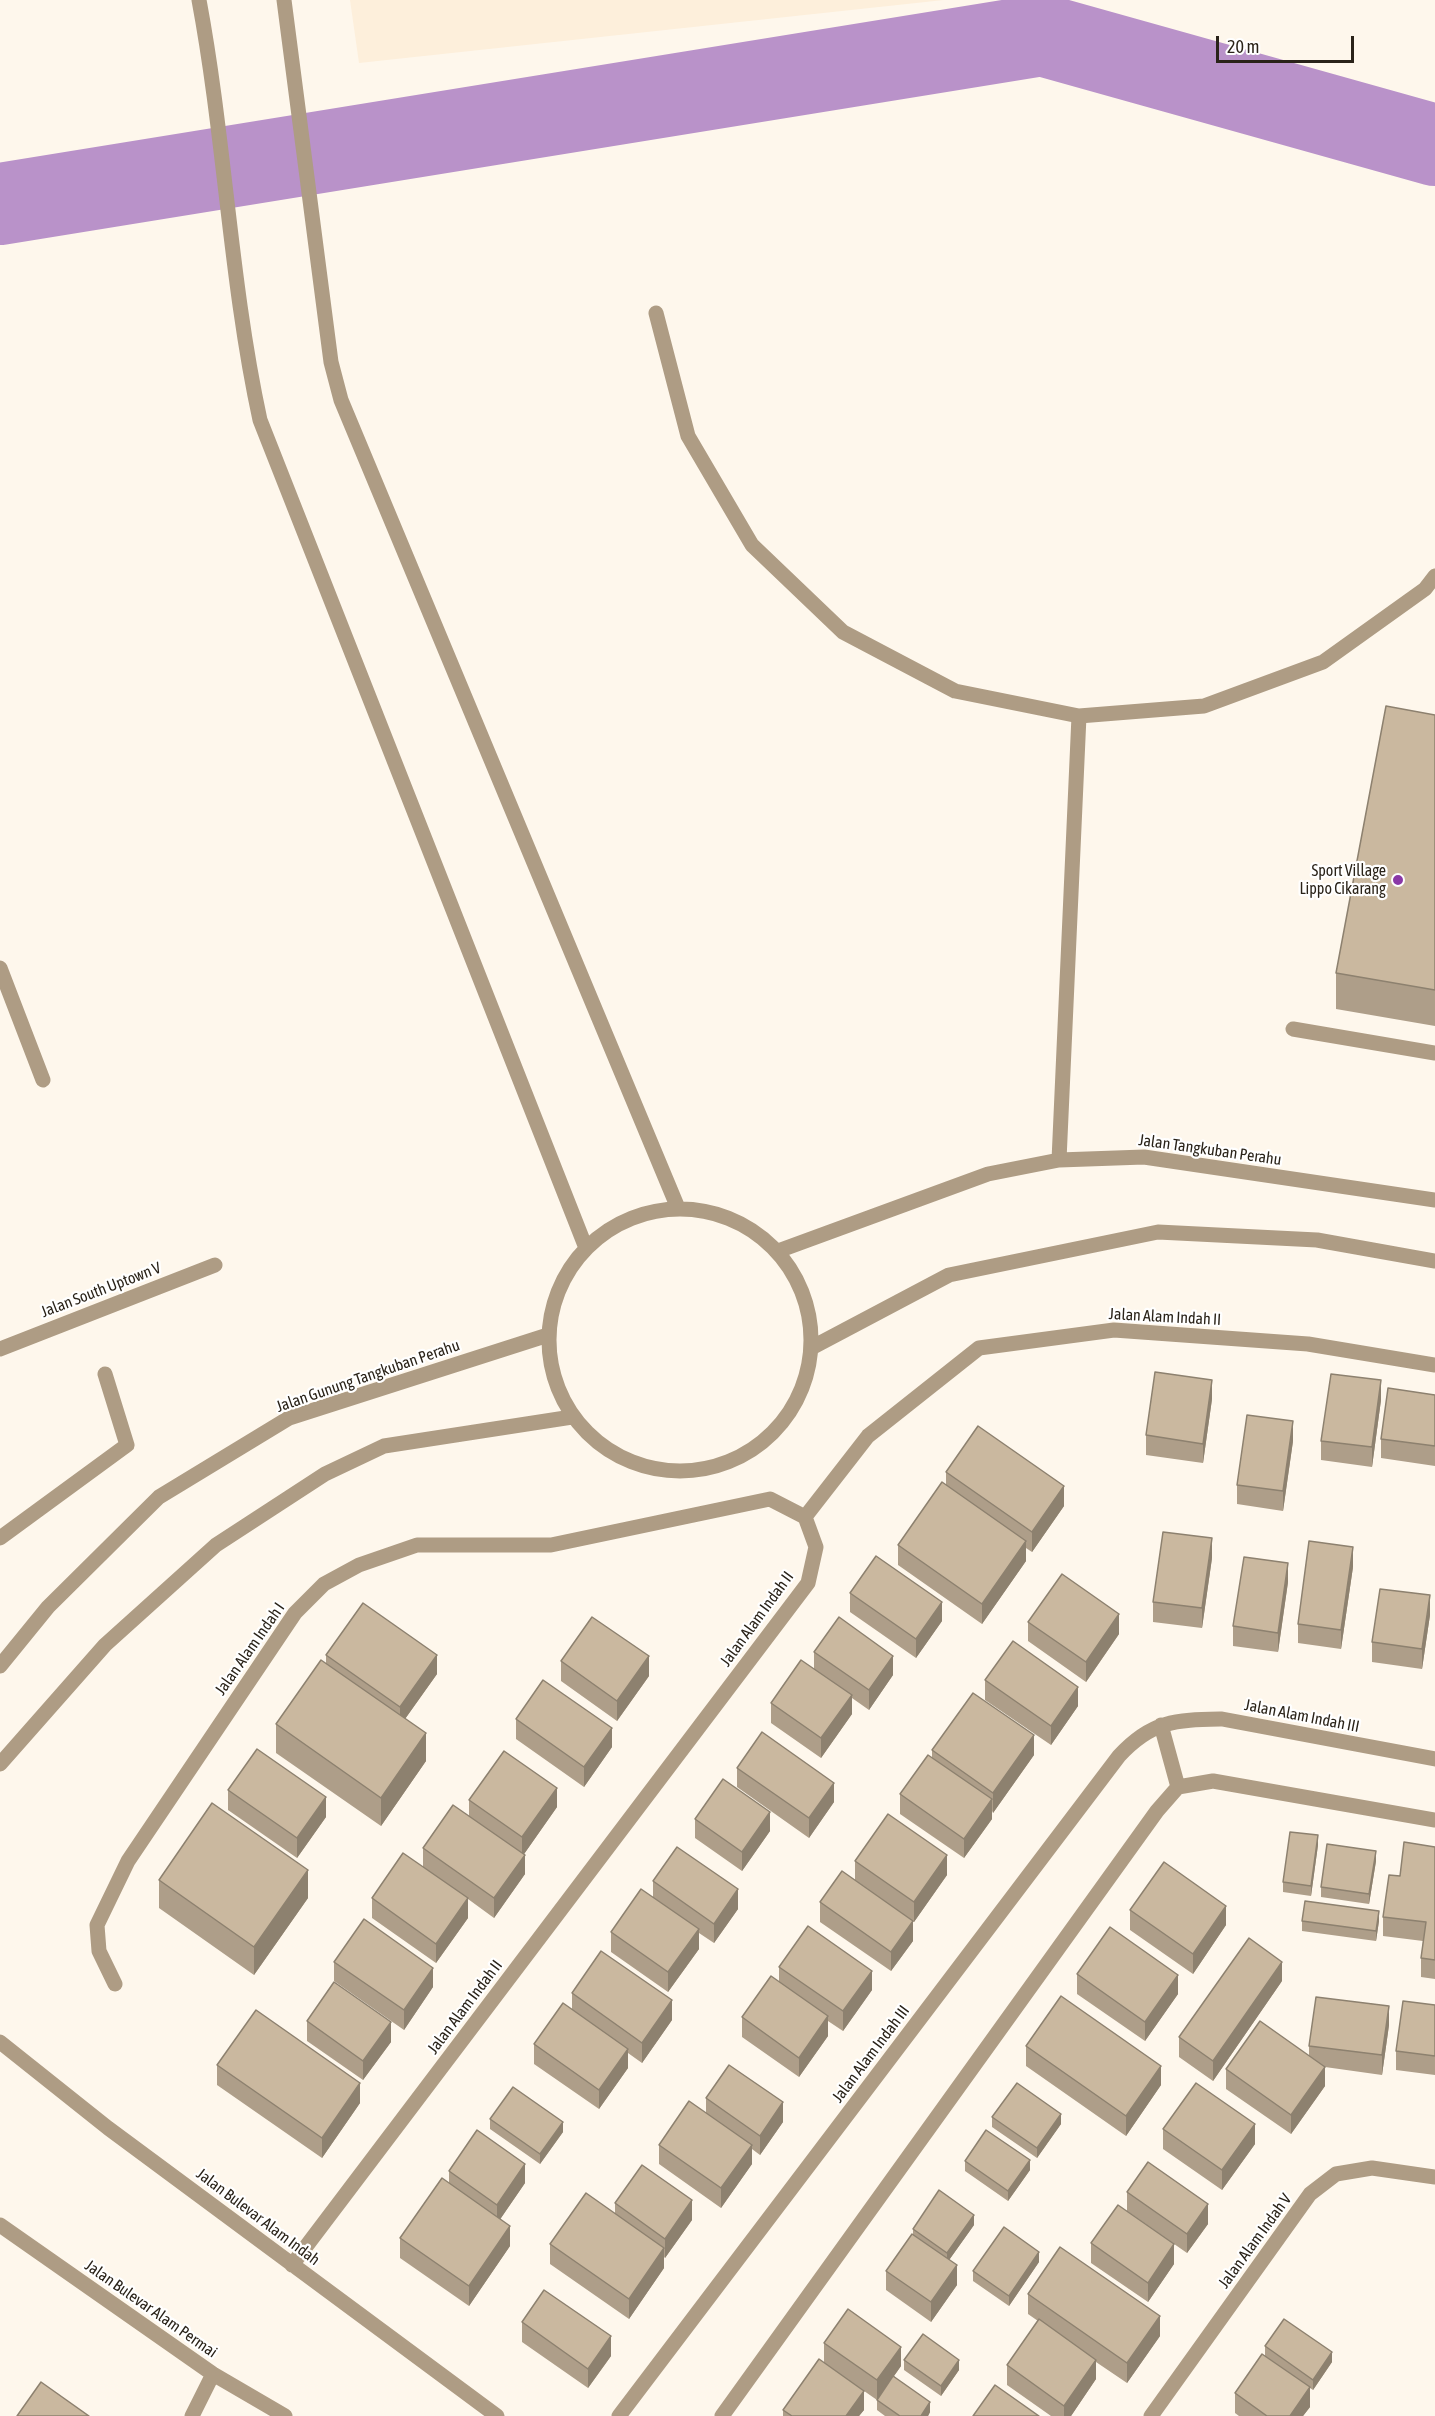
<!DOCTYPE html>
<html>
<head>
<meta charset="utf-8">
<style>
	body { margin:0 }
	#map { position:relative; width:1435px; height:2416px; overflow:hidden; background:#fef7ec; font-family:"Asap Condensed",sans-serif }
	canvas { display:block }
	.scale { position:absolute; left:1216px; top:36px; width:138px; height:27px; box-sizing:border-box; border:3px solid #2a2319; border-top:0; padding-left:8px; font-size:18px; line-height:21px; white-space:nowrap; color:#2a2319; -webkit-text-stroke:4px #fff; paint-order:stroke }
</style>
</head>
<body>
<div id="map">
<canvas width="1435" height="2416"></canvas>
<div class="scale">20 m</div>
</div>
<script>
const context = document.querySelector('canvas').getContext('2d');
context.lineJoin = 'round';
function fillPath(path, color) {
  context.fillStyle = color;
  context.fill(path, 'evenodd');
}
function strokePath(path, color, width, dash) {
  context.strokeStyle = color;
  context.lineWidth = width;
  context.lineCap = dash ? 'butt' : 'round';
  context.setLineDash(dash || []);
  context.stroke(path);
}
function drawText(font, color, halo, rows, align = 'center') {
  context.font = font + ' "Asap Condensed",sans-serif';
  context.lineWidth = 4.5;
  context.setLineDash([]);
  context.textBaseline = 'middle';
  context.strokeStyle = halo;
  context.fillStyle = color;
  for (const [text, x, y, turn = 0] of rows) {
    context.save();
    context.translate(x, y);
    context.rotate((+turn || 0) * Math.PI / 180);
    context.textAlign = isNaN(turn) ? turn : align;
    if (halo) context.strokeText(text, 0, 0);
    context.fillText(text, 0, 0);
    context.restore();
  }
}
fillPath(new Path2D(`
	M350,0H944L359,63Z`), '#fdefdb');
strokePath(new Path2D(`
	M0,204L1042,35L1435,145`), '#b992c9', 82);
strokePath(new Path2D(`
	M199,0C225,139 230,282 260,420L586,1248
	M284,0L331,362L341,400L678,1208
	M656,313L688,436L752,545L843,632L955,691L1079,716L1204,706L1323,662L1425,589L1435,576
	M0,968L43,1080
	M1293,1029L1435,1053
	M1059,1160L1079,716
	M549 1340a131 131 0 1 1 262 0a131 131 0 1 1-262 0Z
	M778,1251L988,1174L1059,1160L1144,1157L1435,1200
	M811,1348L949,1275L1158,1232L1317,1240L1435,1261
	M0,1349L215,1265
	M805,1517L868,1436L979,1348L1114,1330L1308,1344L1435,1365
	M0,1538L127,1445L105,1374
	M0,1666L48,1607L159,1497L289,1418L548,1335
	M1161,1725L1178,1787
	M0,1764L105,1645L216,1545L325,1474L384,1446L572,1417
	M115,1984L99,1951L97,1925L128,1861L295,1613L324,1584L359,1565L417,1545H551L770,1499L805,1517
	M0,2042L108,2128L497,2416
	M0,2225L213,2374L285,2416
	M292,2265L808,1583L816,1547L805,1517
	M192,2416L213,2374
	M619,2416L1119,1756C1152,1720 1176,1720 1222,1719L1435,1759
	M722,2416L1157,1811L1178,1787L1213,1781L1435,1820
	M1151,2416L1310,2194L1336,2174L1372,2168L1435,2177`), '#ae9c84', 15);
fillPath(new Path2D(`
	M1435,715V1026L1336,1009V973Z
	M1435,1395V1466L1381,1458V1439Z
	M1212,1399L1203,1463L1146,1455V1435Z
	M1381,1400L1372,1467L1321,1460V1441Z
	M1293,1441L1283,1511L1237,1504V1485Z
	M946,1472L1064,1506L1032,1552L1026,1548V1561L982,1624L898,1565V1545L946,1485Z
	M1212,1558L1202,1628L1153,1622V1602Z
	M1353,1567L1341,1649L1298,1643V1624Z
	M1288,1582L1278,1652L1233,1646V1626Z
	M850,1593L942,1621L916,1658L850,1612Z
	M1430,1615L1422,1669L1372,1662V1642Z
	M1028,1622L1119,1634L1086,1682L1028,1641Z
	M814,1652L893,1675L869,1710L852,1698V1714L821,1758L771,1723V1703L814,1669Z
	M326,1655L437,1674L405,1719L426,1761L381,1826L276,1753V1724L326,1663Z
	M561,1661L649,1676L617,1721L561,1681Z
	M985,1680L1078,1706L1051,1745L985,1700Z
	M516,1719L612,1747L584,1787L516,1739Z
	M932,1750L1034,1755L993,1813L992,1811V1819L964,1858L900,1814V1794L932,1758Z
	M737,1768L834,1802L809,1838L737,1787Z
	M228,1790L326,1817L297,1858L228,1810Z
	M469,1800L557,1807L524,1854L525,1874L494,1918L468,1899V1918L436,1963L372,1918V1898L423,1867V1848L469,1816Z
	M695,1819L770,1831L742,1871L695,1838Z
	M1318,1845L1311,1896L1283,1892V1882Z
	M1435,1847V1979L1421,1977V1958L1423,1941L1383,1936V1917L1400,1876Z
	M855,1861L947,1875L914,1922L855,1880Z
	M1376,1861L1369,1904L1321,1897V1887Z
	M159,1880L308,1898L254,1975L159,1908Z
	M653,1881L738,1909L714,1943L699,1933V1949L668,1992L611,1952V1932L653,1897Z
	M820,1902L913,1941L891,1971L820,1922Z
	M1130,1910L1226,1925L1193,1974L1130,1930Z
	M1302,1921H1379L1376,1941L1302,1931Z
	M334,1962L433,1987L404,2030L334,1981Z
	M779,1967L872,1990L843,2031L828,2021V2036L799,2077L742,2037V2017L779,1982Z
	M1077,1974L1178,1994L1145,2041L1077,1994Z
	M1282,1981L1213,2081L1179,2057V2037Z
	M572,1993L672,2020L642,2063L628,2053V2068L599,2109L534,2064V2044L572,2009Z
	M1435,2005V2075L1396,2070V2051Z
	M307,2021L391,2042L363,2080L307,2041Z
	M1389,2025L1382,2075L1325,2067V2086L1291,2134L1226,2089V2069L1309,2055V2046Z
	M1026,2046L1161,2085L1126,2136L1026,2066Z
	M217,2065L360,2103L322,2158L217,2085Z
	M706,2098L783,2122L760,2155L752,2149V2164L721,2208L659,2164V2145L706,2113Z
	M992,2117L1061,2124L1037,2158L992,2127Z
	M490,2119L563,2132L540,2164L490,2129Z
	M1163,2129L1255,2144L1222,2190L1163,2149Z
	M965,2161L1030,2170L1008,2201L965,2171Z
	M449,2171L525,2183L500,2219L510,2246L469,2306L400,2258V2238L449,2183Z
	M1127,2192L1208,2224L1187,2253L1127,2211Z
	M615,2203L692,2220L665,2258L664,2257V2268L629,2319L550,2264V2244L615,2214Z
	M974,2225L949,2260L957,2285L931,2322L886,2290V2271L913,2234V2229Z
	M1091,2243L1174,2264L1148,2302L1091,2263Z
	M1039,2262L1009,2306L973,2281V2271Z
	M1028,2294L1160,2336L1127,2383L1096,2362V2379L1071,2416H1051L1007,2385V2365L1038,2321L1028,2314Z
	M522,2322L611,2356L588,2388L522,2342Z
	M824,2343L901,2366L894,2376L930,2412L928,2416H885L877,2410V2400L824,2363Z
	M1265,2346L1332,2362L1313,2390L1310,2388V2407L1303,2416H1239L1235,2413V2393L1265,2355Z
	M904,2360L959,2370L941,2396L904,2370Z
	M783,2410H864L859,2416H783Z`), '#ae9e89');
fillPath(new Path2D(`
	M1212,1380V1399L1203,1463V1444Z
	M1381,1380V1400L1372,1467V1447Z
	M1293,1421V1441L1283,1511V1491Z
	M1064,1486V1506L1032,1552V1532Z
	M1212,1538V1558L1202,1628V1608Z
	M1026,1541V1561L982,1624V1604Z
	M1353,1547V1567L1341,1649V1630Z
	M1288,1563V1582L1278,1652V1633Z
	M1430,1595V1615L1422,1669V1649Z
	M942,1602V1621L916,1658V1639Z
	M1119,1614V1634L1086,1682V1662Z
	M437,1655V1674L400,1726V1707Z
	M649,1656V1676L617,1721V1701Z
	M893,1656V1675L869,1710V1690Z
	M1078,1687V1706L1051,1745V1726Z
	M852,1695V1714L821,1758V1738Z
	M612,1728V1747L584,1787V1767Z
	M426,1733V1761L381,1826V1798Z
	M1034,1735V1755L993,1813V1793Z
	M834,1783V1802L809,1838V1818Z
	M557,1788V1807L522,1857V1837Z
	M326,1797V1817L297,1858V1838Z
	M992,1799V1819L964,1858V1839Z
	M770,1812V1831L742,1871V1852Z
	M1318,1835V1845L1311,1896V1886Z
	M1376,1851V1861L1369,1904V1894Z
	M525,1855V1874L494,1918V1898Z
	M947,1855V1875L914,1922V1902Z
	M308,1870V1898L254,1975V1947Z
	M738,1889V1909L714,1943V1924Z
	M468,1898V1918L436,1963V1944Z
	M1226,1906V1925L1193,1974V1954Z
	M1379,1911V1921L1376,1941V1931Z
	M913,1921V1941L891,1971V1952Z
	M699,1929V1949L668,1992V1972Z
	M1282,1962V1981L1213,2081V2061Z
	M433,1968V1987L404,2030V2010Z
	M872,1971V1990L843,2031V2011Z
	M1178,1975V1994L1145,2041V2022Z
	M672,2000V2020L642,2063V2043Z
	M1389,2006V2025L1382,2075V2055Z
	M828,2016V2036L799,2077V2058Z
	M391,2022V2042L363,2080V2061Z
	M628,2049V2068L599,2109V2090Z
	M1161,2066V2085L1126,2136V2116Z
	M1325,2067V2086L1291,2134V2115Z
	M360,2083V2103L322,2158V2138Z
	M783,2102V2122L760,2155V2136Z
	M1061,2114V2124L1037,2158V2148Z
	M563,2122V2132L540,2164V2154Z
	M1255,2124V2144L1222,2190V2170Z
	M752,2145V2164L721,2208V2188Z
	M1030,2160V2170L1008,2201V2191Z
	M525,2164V2183L497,2224V2205Z
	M692,2200V2220L665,2258V2239Z
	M1208,2204V2224L1187,2253V2234Z
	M974,2215V2225L947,2263V2253Z
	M510,2226V2246L469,2306V2286Z
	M1174,2244V2264L1148,2302V2283Z
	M664,2248V2268L629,2319V2299Z
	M1039,2252V2262L1009,2306V2296Z
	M957,2265V2285L931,2322V2302Z
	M1160,2316V2336L1127,2383V2363Z
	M611,2336V2356L588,2388V2369Z
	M901,2347V2366L877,2400V2380Z
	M1332,2352V2362L1313,2390V2380Z
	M959,2360V2370L941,2396V2386Z
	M1096,2360V2379L1071,2416H1064V2406Z
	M1310,2387V2407L1303,2416H1290Z
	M864,2391V2410L859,2416H846Z
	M930,2402V2412L928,2416H921Z`), '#8d816f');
const building = new Path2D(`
	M1386,706L1435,715V990L1336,973Z
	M1155,1372L1212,1380L1203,1444L1146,1435Z
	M1331,1374L1381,1380L1372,1447L1321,1441Z
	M1388,1388L1435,1395V1446L1381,1439Z
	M1247,1415L1293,1421L1283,1491L1237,1485Z
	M978,1426L1064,1486L1032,1532L946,1472Z
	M942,1482L1026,1541L982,1604L898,1545Z
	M1163,1532L1212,1538L1202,1608L1153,1602Z
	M1309,1541L1353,1547L1341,1630L1298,1624Z
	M876,1556L942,1602L916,1639L850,1593Z
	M1244,1557L1288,1563L1278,1633L1233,1626Z
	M1062,1574L1119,1614L1086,1662L1028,1622Z
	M1380,1589L1430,1595L1422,1649L1372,1642Z
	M363,1603L437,1655L400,1707L326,1655Z
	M592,1617L649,1656L617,1701L561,1661Z
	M839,1617L893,1656L869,1690L814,1652Z
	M1013,1641L1078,1687L1051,1726L985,1680Z
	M321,1660L426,1733L381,1798L276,1724Z
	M801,1660L852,1695L821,1738L771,1703Z
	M543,1680L612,1728L584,1767L516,1719Z
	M973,1693L1034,1735L993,1793L932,1750Z
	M762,1732L834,1783L809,1818L737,1768Z
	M257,1749L326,1797L297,1838L228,1790Z
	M504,1751L557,1788L522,1837L469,1800Z
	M928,1755L992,1799L964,1839L900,1794Z
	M723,1779L770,1812L742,1852L695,1819Z
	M212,1803L308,1870L254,1947L159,1880Z
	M453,1805L525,1855L494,1898L423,1848Z
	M888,1814L947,1855L914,1902L855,1861Z
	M1290,1832L1318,1835L1311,1886L1283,1882Z
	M1404,1842L1435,1847V1960L1421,1958L1426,1922L1383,1917L1389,1875L1400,1876Z
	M1327,1844L1376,1851L1369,1894L1321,1887Z
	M677,1847L738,1889L714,1924L653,1881Z
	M403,1853L468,1898L436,1944L372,1898Z
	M1164,1862L1226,1906L1193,1954L1130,1910Z
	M842,1871L913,1921L891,1952L820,1902Z
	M641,1889L699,1929L668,1972L611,1932Z
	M1305,1901L1379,1911L1376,1931L1302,1921Z
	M364,1919L433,1968L404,2010L334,1962Z
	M808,1926L872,1971L843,2011L779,1967Z
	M1110,1927L1178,1975L1145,2022L1077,1974Z
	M1249,1938L1282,1962L1213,2061L1179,2037Z
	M601,1951L672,2000L642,2043L572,1993Z
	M771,1976L828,2016L799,2058L742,2017Z
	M334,1982L391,2022L363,2061L307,2021Z
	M1061,1996L1161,2066L1126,2116L1026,2046Z
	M1316,1997L1389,2006L1382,2055L1309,2046Z
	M1403,2001L1435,2005V2056L1396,2051Z
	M563,2003L628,2049L599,2090L534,2044Z
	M256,2010L360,2083L322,2138L217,2065Z
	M1260,2021L1325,2067L1291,2115L1226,2069Z
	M729,2065L783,2102L760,2136L706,2098Z
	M1017,2083L1061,2114L1037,2148L992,2117Z
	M1196,2083L1255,2124L1222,2170L1163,2129Z
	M513,2087L563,2122L540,2154L490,2119Z
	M689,2101L752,2145L721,2188L659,2145Z
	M477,2130L525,2164L497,2205L449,2171Z
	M986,2130L1030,2160L1008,2191L965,2161Z
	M1148,2162L1208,2204L1187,2234L1127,2192Z
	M642,2165L692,2200L665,2239L615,2203Z
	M442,2178L510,2226L469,2286L400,2238Z
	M939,2190L974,2215L947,2253L913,2229Z
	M586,2193L664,2248L629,2299L550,2244Z
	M1118,2205L1174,2244L1148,2283L1091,2243Z
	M1004,2227L1039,2252L1009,2296L973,2271Z
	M912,2234L957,2265L931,2302L886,2271Z
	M1060,2247L1160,2316L1127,2363L1028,2294Z
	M544,2290L611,2336L588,2369L522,2322Z
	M848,2309L901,2347L877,2380L824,2343Z
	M1039,2319L1096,2360L1064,2406L1007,2365Z
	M1284,2319L1332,2352L1313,2380L1265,2346Z
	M923,2334L959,2360L941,2386L904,2360Z
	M1262,2354L1310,2387L1290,2416H1267L1235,2393Z
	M819,2359L864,2391L846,2416H792L783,2410Z
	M893,2376L930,2402L921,2416H900L877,2400Z
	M41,2382L89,2416H17Z
	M995,2385L1039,2416H973Z`);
fillPath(building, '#cab89f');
strokePath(building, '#8d816f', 1.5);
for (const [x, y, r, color] of [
	[1398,880,6,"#8a38a7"]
]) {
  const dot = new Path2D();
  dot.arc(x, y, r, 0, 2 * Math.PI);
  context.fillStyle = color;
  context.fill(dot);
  strokePath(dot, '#fff', 2);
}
drawText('16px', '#2a2319', '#fff', [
	["Sport Village",1386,871],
	["Lippo Cikarang",1386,889]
], 'right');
drawText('16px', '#2a2319', '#fff', [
	["Jalan Tangkuban Perahu",1210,1150,8],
	["Jalan South Uptown V",101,1290,-21],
	["Jalan Alam Indah II",1165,1317,3],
	["Jalan Gunung Tangkuban Perahu",368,1376,-19],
	["Jalan Alam Indah II",757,1619,-54],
	["Jalan Alam Indah I",250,1649,-55],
	["Jalan Alam Indah III",1302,1716,11],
	["Jalan Alam Indah II",465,2007,-53],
	["Jalan Alam Indah III",871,2054,-53],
	["Jalan Bulevar Alam Indah",258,2217,37],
	["Jalan Alam Indah V",1255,2241,-54],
	["Jalan Bulevar Alam Permai",151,2309,35]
]);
</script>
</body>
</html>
